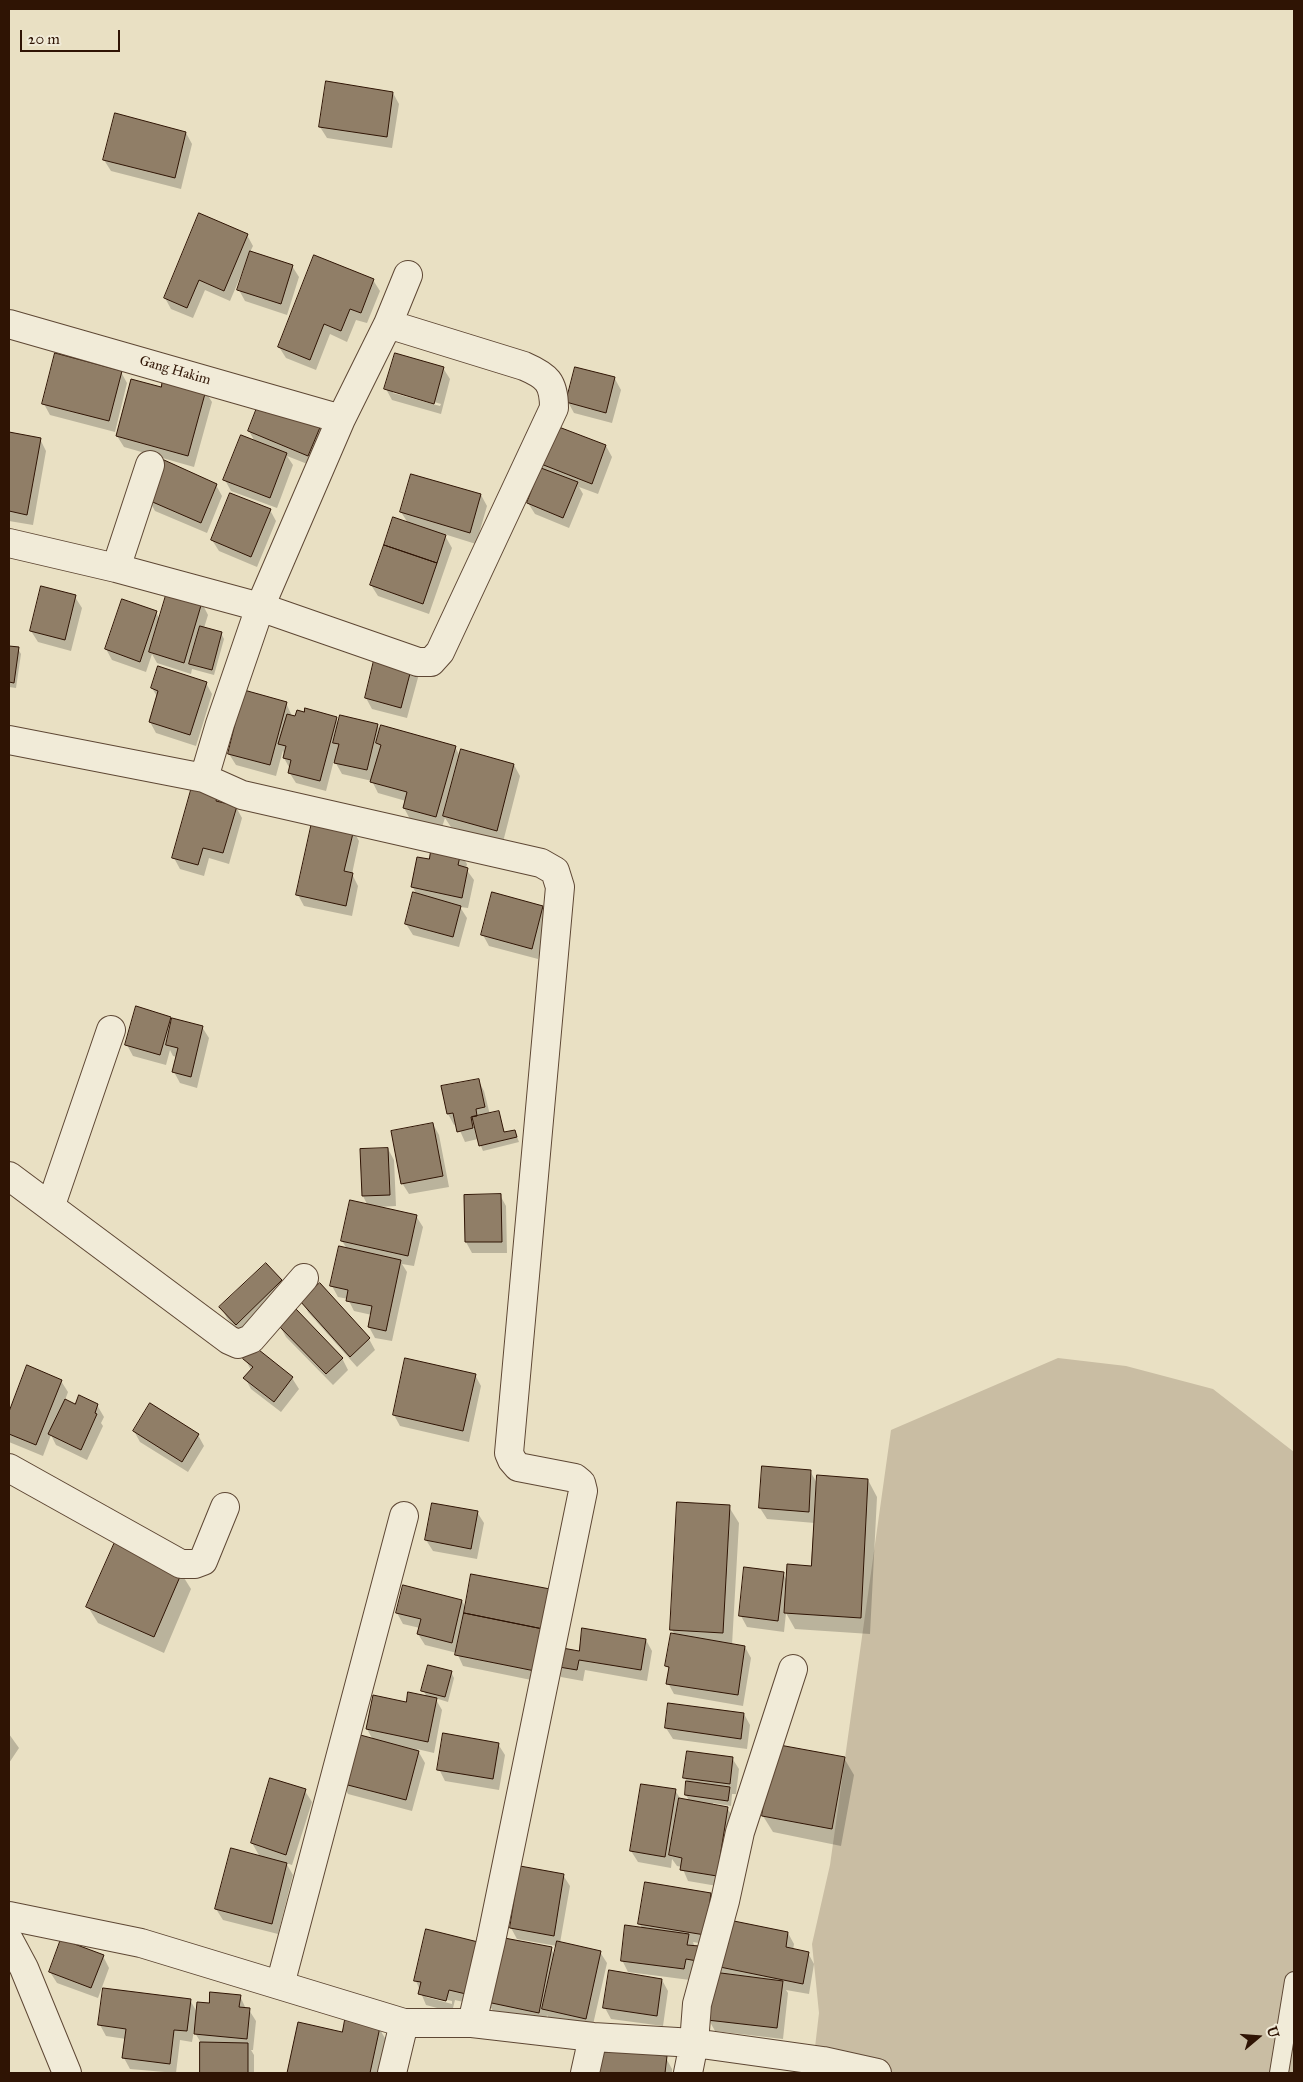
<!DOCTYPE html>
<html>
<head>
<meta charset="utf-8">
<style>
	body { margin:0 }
	#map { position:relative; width:1303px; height:2082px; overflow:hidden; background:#e9e0c3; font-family:"IM FELL Great Primer",serif }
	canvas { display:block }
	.frame { position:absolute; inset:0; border:10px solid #2f1404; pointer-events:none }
	.north { position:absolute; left:1233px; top:2012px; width:50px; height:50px; -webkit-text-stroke:4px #f1ebd8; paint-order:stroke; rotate:72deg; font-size:14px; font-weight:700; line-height:20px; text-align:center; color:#2f1404 }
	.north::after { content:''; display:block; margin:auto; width:18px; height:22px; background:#2f1404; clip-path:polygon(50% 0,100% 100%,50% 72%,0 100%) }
	.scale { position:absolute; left:20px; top:30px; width:100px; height:22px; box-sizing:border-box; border:2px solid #2f1404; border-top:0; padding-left:6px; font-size:15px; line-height:18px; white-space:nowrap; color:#2f1404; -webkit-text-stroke:4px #f1ebd8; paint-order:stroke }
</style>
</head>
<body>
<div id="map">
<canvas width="1303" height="2082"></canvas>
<div class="frame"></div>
<div class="north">U</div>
<div class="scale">20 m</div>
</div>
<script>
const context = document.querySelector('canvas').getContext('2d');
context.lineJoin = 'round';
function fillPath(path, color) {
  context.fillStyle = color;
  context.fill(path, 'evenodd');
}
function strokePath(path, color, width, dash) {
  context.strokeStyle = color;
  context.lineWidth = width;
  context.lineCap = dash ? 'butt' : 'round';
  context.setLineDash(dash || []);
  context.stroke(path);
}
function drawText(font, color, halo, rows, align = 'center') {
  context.font = font + ' "IM FELL Great Primer",serif';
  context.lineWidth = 5;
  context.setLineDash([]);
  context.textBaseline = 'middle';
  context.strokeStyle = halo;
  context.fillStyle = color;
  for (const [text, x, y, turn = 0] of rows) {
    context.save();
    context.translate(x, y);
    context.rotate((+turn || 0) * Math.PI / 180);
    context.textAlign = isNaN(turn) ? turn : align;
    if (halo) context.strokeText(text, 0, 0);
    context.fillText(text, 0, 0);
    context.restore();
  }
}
fillPath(new Path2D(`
	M1058,1358L1126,1366L1213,1389L1294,1452V2073H812L819,2013L812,1944L830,1865L891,1430Z`), '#c9bda3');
fillPath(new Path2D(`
	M393,93L399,104L392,148L327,138L320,127Z
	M186,133L192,144L181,189L111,171L104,160Z
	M247,235L253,246L250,252L292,266L299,277L287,315L245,301L239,290L245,269L244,268L230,301L205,290L193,318L171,309L165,298Z
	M373,280L380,291L367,323L356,320L347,342L330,334L316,370L286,358L279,347Z
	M443,368L450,379L441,414L392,400L386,389ZM393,390L441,404L440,406L393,393Z
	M576,368L615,379L621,390L612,423L574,413L568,402Z
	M121,372L127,383L115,432L50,415L44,404Z
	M162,388L205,391L212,402L194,467L124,447L117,436Z
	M320,426L326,437L315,467L287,456L293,465L277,508L231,491L225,480L255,442L249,431Z
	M9,434L40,439L46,451L33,525L9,521Z
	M606,446L612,457L598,494L579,487L583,494L569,528L535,514L528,503L542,469L538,462Z
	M216,485L222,496L207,533L155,511L149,500Z
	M481,495L487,506L476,544L444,534L452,548L429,614L378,596L371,585L408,523L401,512Z
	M270,510L276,521L257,567L219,551L212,540Z
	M75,597L82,608L71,651L38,642L31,631Z
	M202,603L208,615L204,628L221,633L224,639L214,675L192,669L191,674L157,663L152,654L146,672L112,660L106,649L156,612L160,620Z
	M9,647L18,649L21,654L16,688L9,687Z
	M377,653L419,674L407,718L372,709L366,698Z
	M206,683L212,694L196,746L156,733L150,722L158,698L152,688Z
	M286,703L292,716L336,718L339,724L377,725L381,732L455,747L460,756L514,765L520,776L503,842L451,827L445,818L442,827L410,819L404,808L406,801L378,793L372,781L342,774L334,760L326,791L296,783L289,772L290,769L284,758L283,750L276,776L236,765L229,754Z
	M218,791L224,804L236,807L242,818L229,864L209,858L204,876L180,869L174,858Z
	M353,830L359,841L352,874L358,886L352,916L304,906L298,895Z
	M460,853L467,864L466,869L474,880L468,908L460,907L467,918L459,947L413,935L406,924L417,895L412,886L430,860Z
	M542,907L549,919L538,959L489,946L483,935Z
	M170,1018L172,1022L202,1027L209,1038L197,1088L180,1083L174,1072L177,1057L173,1056L170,1050L166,1065L133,1056L127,1045Z
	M478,1080L484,1091L490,1115L498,1113L505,1133L515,1131L519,1142L483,1151L478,1139L465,1142L457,1124L454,1125L448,1114L442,1087Z
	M433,1124L439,1135L449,1187L409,1194L402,1183Z
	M388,1149L394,1160L396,1206L379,1207L416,1216L423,1227L414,1266L402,1264L407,1272L392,1341L375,1338L369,1327L372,1315L354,1311L348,1299L338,1297L332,1286L347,1249L342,1241L368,1206L363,1196L361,1150Z
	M500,1195L506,1206L507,1253H472L466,1242Z
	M266,1265L281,1281L288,1292L243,1335L227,1318L221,1307Z
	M320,1285L369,1339L375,1350L357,1367L308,1312L302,1301Z
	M280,1326L342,1358L348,1370L333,1385L286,1337Z
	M254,1347L292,1378L299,1389L281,1412L251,1389L245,1378L251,1370L245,1359Z
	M28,1367L61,1381L68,1392L65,1400L76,1405H97L104,1417L101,1423L103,1426L87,1460L56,1445L51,1435L43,1456L9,1442V1415Z
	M475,1375L481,1386L469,1442L400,1426L394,1415Z
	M134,1431L198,1435L204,1446L188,1472L140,1442Z
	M810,1471L817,1483L868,1480L877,1497L870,1634L795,1629L786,1613L784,1632L747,1627L741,1616L783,1573L787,1581L813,1567L815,1523L767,1519L760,1508Z
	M729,1507L739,1523L732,1645L745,1647L751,1658L743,1706L674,1694L668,1683L670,1671L667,1666L675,1635L672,1630Z
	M477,1512L484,1523L477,1559L433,1551L426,1540Z
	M181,1573L191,1589L164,1653L98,1623L88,1607Z
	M472,1575L541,1682L463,1666L457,1653L425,1645L418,1634L420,1628L403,1624L397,1613L462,1601L466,1608Z
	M646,1640L652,1651L647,1681L585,1670L583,1681L561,1677L555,1666L580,1653Z
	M451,1672L454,1678L448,1702L435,1698L442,1710L434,1753L417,1749L425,1763L412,1811L348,1794L342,1783L373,1740L367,1729L407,1703L427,1697L423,1690Z
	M744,1714L750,1725L747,1749L673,1739L666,1728Z
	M9,1734L19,1748L9,1763Z
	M498,1744L505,1755L499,1790L445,1781L439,1769Z
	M732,1758L739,1769L736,1794H732L731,1806L713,1803V1806L727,1808L734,1819L723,1887L688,1881L682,1867L677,1866L672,1859L671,1868L638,1862L631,1851L675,1790L681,1800L690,1802L686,1795L687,1782L685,1777Z
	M844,1758L854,1775L841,1846L773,1832L763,1816Z
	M305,1791L312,1802L292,1865L286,1863L293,1875L278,1934L223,1920L216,1909L260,1857L252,1843Z
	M563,1875L570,1886L560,1943L600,1952L607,1963L592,2029L550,2020L547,2015L545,2024L494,2013L488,2002L551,1949L555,1956L557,1946L517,1939L511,1928Z
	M710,1894L717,1905L711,1945L693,1942L703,1972L692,1970L690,1980L628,1972L622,1960L642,1929L640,1924Z
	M427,1931L472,2004L455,2000L452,2012L426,2005L416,1981ZM426,1995L452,2001V2004L426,1997Z
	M788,1933L794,1944L793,1950L808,1953L814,1964L809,1994L786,1990L788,1993L783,2039L715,2031L709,2020L721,1975L716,1966Z
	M103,1956L109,1968L98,1998L57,1983L50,1972Z
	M662,1980L668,1991L663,2026L611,2019L605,2008Z
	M240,1996L246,2009L249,2010L256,2021L253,2050H251L254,2055V2073H201V2043L194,2031L192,2042L180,2040L176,2073L130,2069L124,2058L126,2039L106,2036L100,2025L190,2000L198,2014L210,2005Z
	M299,2023L343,2033L379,2028L389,2045L383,2073H288Z
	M603,2049L666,2058L672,2069V2073H600Z`), '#0003');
const building = new Path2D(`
	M326,81L393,92L387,137L319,127Z
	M115,113L186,132L175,178L103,160Z
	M199,213L248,234L224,291L199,280L187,308L164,298Z
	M250,251L293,265L281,304L237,290Z
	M314,255L374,279L361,313L350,309L341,331L324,324L310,360L278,347Z
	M55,353L122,371L109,421L42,404Z
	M395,353L444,367L434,404L384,389Z
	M575,367L615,377L606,413L566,402Z
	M163,378L206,390L188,456L116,436L131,379L161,387Z
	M260,400L321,425L308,456L248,431Z
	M551,424L606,445L592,484L536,462Z
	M9,432L41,438L27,515L9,511Z
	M241,435L287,453L270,498L223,480Z
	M164,460L217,484L201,523L148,500Z
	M541,468L578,482L563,518L527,503Z
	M411,474L481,494L470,533L400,512Z
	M230,493L271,509L251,557L211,540Z
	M393,517L446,535L437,563L384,545Z
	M384,545L437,563L423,604L370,585Z
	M41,586L76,595L65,640L30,631Z
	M167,592L202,602L184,663L149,652Z
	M122,599L157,611L140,662L105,649Z
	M200,626L222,632L212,670L189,664Z
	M9,646L19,647L14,683L9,682Z
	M376,652L413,662L401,708L365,698Z
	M158,666L207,682L190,735L149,722L158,691L151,688Z
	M244,690L287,702L270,765L228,754Z
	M305,708L337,717L320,781L288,773L291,760L283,758L286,746L278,744L287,714L295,716L297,710L304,712Z
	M340,715L378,724L367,770L334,763L339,744L333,743Z
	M381,725L456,746L436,817L403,808L407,792L370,782L381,745L376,743Z
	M461,749L514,764L497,831L443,816Z
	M193,783L219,790L216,801L237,806L223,853L203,848L198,865L172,858Z
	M314,813L354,829L344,871L353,873L346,906L296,895Z
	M432,845L461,852L458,865L468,868L462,898L411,887L417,857L429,859Z
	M413,892L461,906L453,937L405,924Z
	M492,892L543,906L532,949L481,935Z
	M136,1006L171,1017L160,1055L125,1045Z
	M172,1018L203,1026L191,1077L172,1072L178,1048L166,1045Z
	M479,1079L485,1107L476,1109L477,1116L471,1117L473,1128L457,1132L453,1113L447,1114L441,1086Z
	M499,1111L504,1132L515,1130L517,1137L479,1146L472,1117Z
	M433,1123L443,1176L401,1184L391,1131Z
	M388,1148L390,1195L362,1196L360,1149Z
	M501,1194L502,1242H465L464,1195Z
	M350,1200L417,1215L408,1256L341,1241Z
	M339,1246L401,1260L386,1331L368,1327L372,1306L346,1301L348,1290L330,1286Z
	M266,1263L282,1280L236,1325L219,1307Z
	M320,1283L370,1338L350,1357L300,1301Z
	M296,1309L343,1358L326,1374L278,1325Z
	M254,1346L293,1377L274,1402L243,1378L253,1367L243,1359Z
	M405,1358L476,1374L463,1431L393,1415Z
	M27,1365L62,1380L36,1445L9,1434V1412Z
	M79,1395L98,1404L95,1413L97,1414L81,1450L48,1434L65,1399L75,1404Z
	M150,1403L199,1434L182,1462L133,1431Z
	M762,1466L811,1470L809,1512L759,1508Z
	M817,1475L868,1479L861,1618L784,1613L787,1564L811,1566Z
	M677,1502L730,1505L723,1633L670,1630Z
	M432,1503L478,1511L471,1549L425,1540Z
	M115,1542L182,1572L154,1637L86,1607Z
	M744,1567L784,1572L778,1621L739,1616Z
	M471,1574L550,1589L543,1629L464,1613Z
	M403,1585L462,1600L452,1643L417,1634L421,1619L396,1613Z
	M464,1613L543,1629L535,1671L455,1655Z
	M582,1628L646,1639L641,1670L579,1660L577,1670L553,1666L557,1647L579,1651Z
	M671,1633L745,1646L738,1695L666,1684L669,1667L665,1666Z
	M428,1665L452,1671L445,1697L421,1691Z
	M408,1692L437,1698L428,1742L366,1729L373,1695L406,1702Z
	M668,1703L744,1713L741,1739L665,1728Z
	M353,1733L419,1751L406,1800L340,1783Z
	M443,1733L499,1743L493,1779L437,1770Z
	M774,1744L845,1757L832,1829L762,1816Z
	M687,1751L733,1757L730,1784L683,1778Z
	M270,1778L306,1789L286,1855L251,1843Z
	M686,1781L730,1787L728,1801L685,1795Z
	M641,1784L676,1789L665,1857L630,1851Z
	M679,1798L728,1807L717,1876L680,1870L682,1858L669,1855Z
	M231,1848L287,1863L272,1924L215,1909Z
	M520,1866L564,1874L554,1936L510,1928Z
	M645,1882L711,1893L705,1935L638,1924Z
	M724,1919L788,1932L786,1947L809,1952L803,1984L715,1966Z
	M625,1925L689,1934L687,1945L699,1946L697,1961L686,1959L684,1969L621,1961Z
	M426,1929L478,1942L466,1994L449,1990L446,2001L418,1994L421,1982L414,1981Z
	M499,1937L552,1947L539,2013L487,2002Z
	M61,1939L104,1955L91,1988L49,1972Z
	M557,1941L601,1951L586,2019L542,2009Z
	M609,1970L662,1979L657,2016L603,2008Z
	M713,1972L783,1981L777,2028L707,2020Z
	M103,1988L191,1999L187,2031L174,2030L170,2064L122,2058L126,2029L98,2025Z
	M210,1992L241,1995L239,2007L250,2008L247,2039L194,2034L197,2002L209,2003Z
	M345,2020L380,2027L370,2073H287L298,2022L342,2032Z
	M200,2042L248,2043V2073H200Z
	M602,2048L667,2056L665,2073H599Z`);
fillPath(building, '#907e67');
strokePath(building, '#2f1404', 1);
const service = new Path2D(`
	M1279,2073L1294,1981`);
const minor = new Path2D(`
	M9,324L341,419
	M9,543L116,568L260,607L418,662H431L440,652L554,408C554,382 547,376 524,366L388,324
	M116,568L150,465
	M9,740L204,778L242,795L541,863L555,871L560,887L509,1453L512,1460L518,1467L575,1478L581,1483L583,1491L491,1941L472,2023
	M204,778L220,724L260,607L341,419L388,324L408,275
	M9,1176L229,1340L238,1344L251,1339L304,1278
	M51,1205L111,1030
	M9,1468L181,1564H195L203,1561L225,1507
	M9,1916L141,1943L404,2023H472L593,2037L694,2043L823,2061L877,2073
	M280,1985L404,1516
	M392,2073L404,2023
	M585,2073L593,2037
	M688,2073L694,2043L697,2004L725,1901L740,1832L793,1669`);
const tertiary = new Path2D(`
	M9,1940L24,1968L67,2073`);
strokePath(service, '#5e4734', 20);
strokePath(minor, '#5e4734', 30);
strokePath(tertiary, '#5e4734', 30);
strokePath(service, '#f1ebd8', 18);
strokePath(minor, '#f1ebd8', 28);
strokePath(tertiary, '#f1ebd8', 28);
drawText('14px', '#2f1404', '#f1ebd8', [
	["Gang Hakim",175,371,16]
]);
</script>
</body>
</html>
